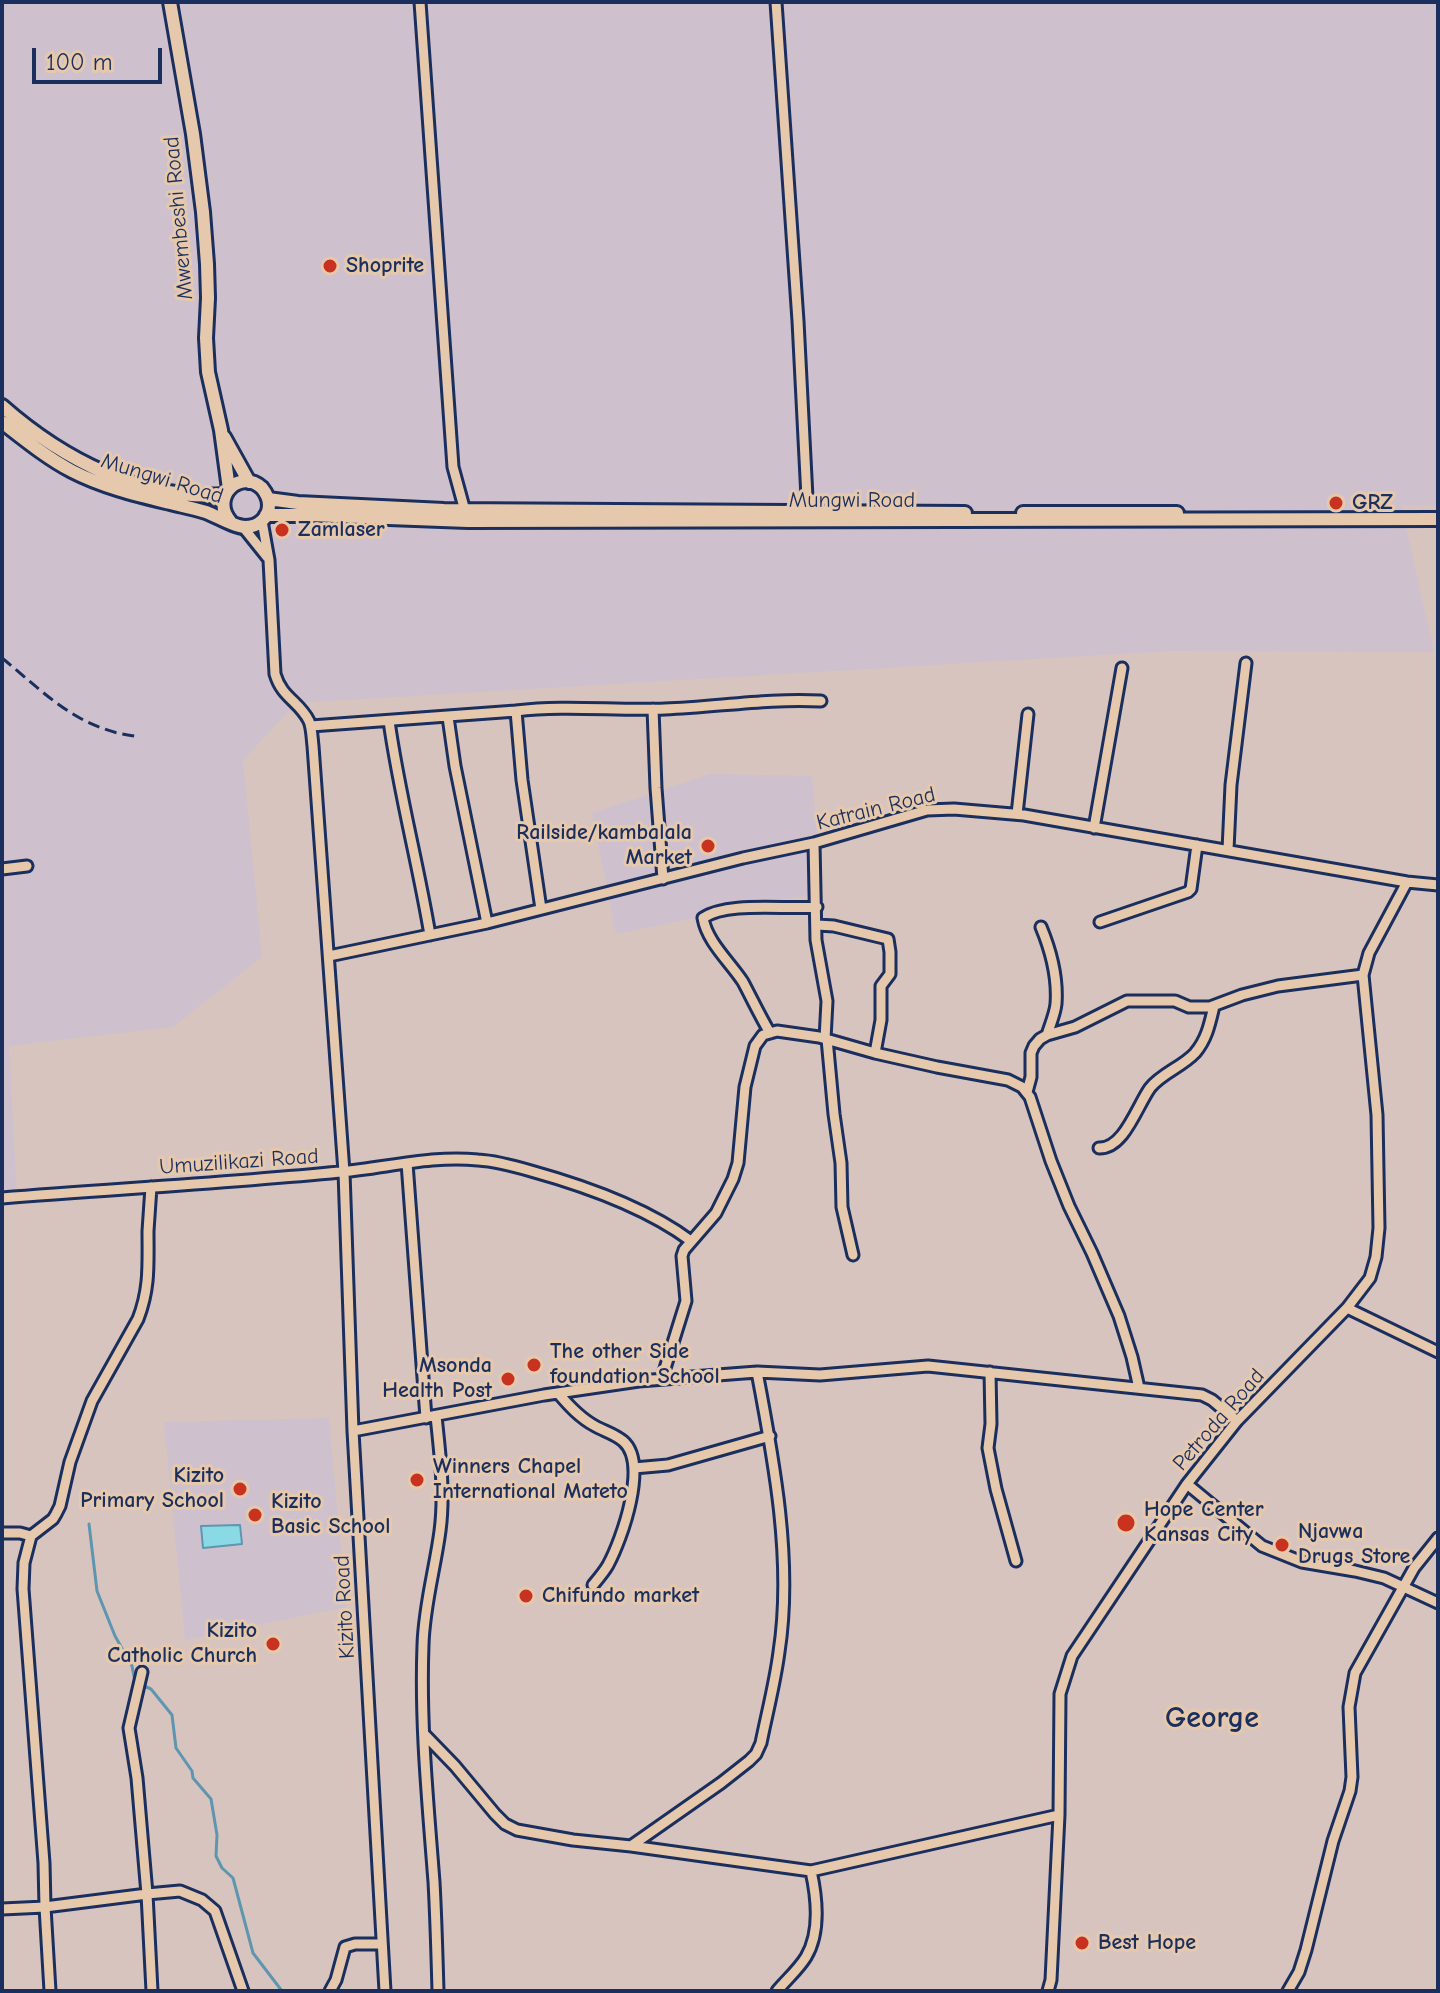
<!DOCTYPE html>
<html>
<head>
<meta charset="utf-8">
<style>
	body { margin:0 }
	#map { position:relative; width:1440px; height:1993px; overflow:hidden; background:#d8c4bf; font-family:"Comic Neue",sans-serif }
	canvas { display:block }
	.frame { position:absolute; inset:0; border:4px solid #1b2f5e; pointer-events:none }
	.scale { position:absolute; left:32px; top:48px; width:130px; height:36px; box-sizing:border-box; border:4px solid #1b2f5e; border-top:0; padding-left:10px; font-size:24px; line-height:28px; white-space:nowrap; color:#1b2f5e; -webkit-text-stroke:6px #e6c9ad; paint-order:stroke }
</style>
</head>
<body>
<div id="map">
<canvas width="1440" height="1993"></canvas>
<div class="frame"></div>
<div class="scale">100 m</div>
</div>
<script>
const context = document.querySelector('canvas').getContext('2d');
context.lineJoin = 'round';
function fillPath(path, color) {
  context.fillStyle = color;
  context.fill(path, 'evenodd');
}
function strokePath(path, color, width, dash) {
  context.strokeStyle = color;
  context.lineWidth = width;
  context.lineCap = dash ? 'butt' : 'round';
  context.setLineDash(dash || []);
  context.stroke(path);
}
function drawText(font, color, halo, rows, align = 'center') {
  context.font = font + ' "Comic Neue",sans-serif';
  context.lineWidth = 6;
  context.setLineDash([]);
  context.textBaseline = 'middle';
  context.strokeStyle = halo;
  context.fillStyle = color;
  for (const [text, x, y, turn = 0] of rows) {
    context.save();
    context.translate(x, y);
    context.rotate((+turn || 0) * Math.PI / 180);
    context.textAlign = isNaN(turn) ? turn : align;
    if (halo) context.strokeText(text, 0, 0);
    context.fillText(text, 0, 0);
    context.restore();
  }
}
fillPath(new Path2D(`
	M2,2H1438V506L1401,505L1434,652L1170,651L296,703L243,760L262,957L173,1027L9,1046L17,1199L2,1201Z
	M710,774L812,776L822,892L616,934L592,813Z
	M329,1418L346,1607L185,1640L164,1422Z`), '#cec0cc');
const water = new Path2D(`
	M240,1525L242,1544L203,1548L201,1526Z`);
fillPath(water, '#8adae6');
strokePath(water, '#5e96b0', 2);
strokePath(new Path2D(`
	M89,1524L97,1591L115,1636L132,1666L135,1681
	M144,1686L151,1689L172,1715L176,1748L192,1771L193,1778L211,1799L217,1835L216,1856L222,1868L233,1878L253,1953L282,1991`), '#5e96b0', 3);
const street = new Path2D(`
	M420,2L453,467L465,511
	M776,2L798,321L808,517
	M262,521L269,560L275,674C282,698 299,701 309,721C312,728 312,738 313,746L344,1172L353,1431L385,1991
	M243,527L267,557
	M653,709L656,788L663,879
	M448,717L455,766L487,923
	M389,721C399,793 418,863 430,935
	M311,726L516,711
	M1017,814L1028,714
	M1094,828L1122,668
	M814,843L816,940L827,1001L825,1039
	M1228,850L1231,785L1246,663
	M2,869L27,866
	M541,909L522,780L516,711C566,705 615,711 665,709C717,707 769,698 821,701
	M1100,922L1188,892L1191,889L1197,845
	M817,925L834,926L888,939L890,952V974L881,986V1020L875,1053
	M1041,927C1051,951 1058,977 1056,1004C1055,1014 1050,1025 1047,1035
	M329,956L487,923L743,858L814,843L927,810L954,809L1024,815L1407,882L1438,885
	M770,1033C760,1016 752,999 743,982C730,962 707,942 703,918C728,901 786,910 817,907
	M827,1039L834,1114L841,1163L842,1207L853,1255
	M1027,1092L1031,1077V1053L1034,1046L1040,1039L1047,1035L1075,1027L1127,1001H1175L1189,1007H1210L1242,995L1278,986L1363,975
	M1099,1148C1124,1149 1137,1106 1150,1088C1162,1073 1182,1067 1195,1053C1207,1039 1210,1023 1214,1006
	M407,1163L426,1418
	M2,1198C115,1189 228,1183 340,1172C386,1168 432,1155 478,1160C496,1161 514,1166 531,1171C585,1186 647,1208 691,1241
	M1347,1308L1438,1352
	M990,1372L991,1424L988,1448L996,1489L1016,1561
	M662,1378L686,1301L682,1256L684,1250L716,1213L733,1179L738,1163L745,1087L755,1046L763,1035L777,1031L819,1037L875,1053L937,1067L1008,1080L1022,1087L1030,1097L1051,1161L1069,1206L1092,1253L1119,1316L1132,1357L1139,1388
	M558,1393C569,1406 580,1418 595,1426C604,1431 615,1434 623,1441C649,1463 622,1539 608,1565C604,1572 598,1579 593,1585
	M436,1416C440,1454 445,1493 440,1531C435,1569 424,1606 423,1645C420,1724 428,1803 434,1882C436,1918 437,1955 438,1991
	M353,1431L544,1395L639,1381L757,1372L820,1375L928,1366L1202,1395L1212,1400L1237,1421
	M634,1468L668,1465L770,1436
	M1187,1484L1262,1546L1302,1562L1355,1571L1384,1578L1438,1603
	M2,1533H20L31,1536
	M142,1672L129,1728L137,1778L147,1894L152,1991
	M424,1734L455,1766L495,1814L505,1824L517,1830L573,1840L631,1846L721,1783L749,1761L756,1754L761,1743C767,1713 775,1683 779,1652C793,1562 774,1461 757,1372
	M631,1846L811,1871
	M2,1909L45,1907L147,1894L180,1891L202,1900L215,1911L243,1991
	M50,1991L45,1907L44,1863L23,1589L24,1563L31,1536L53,1519L56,1514L60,1506L70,1462L92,1401L138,1319C150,1288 148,1264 148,1231C149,1216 150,1202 151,1187
	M330,1991L336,1980L345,1947L355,1944H382
	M777,1991C786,1980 798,1970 806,1957C821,1932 817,1898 811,1871L1059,1815
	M1048,1991L1051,1980L1059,1815L1060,1694L1072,1656L1187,1484L1237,1421L1347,1308L1370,1278L1376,1257L1379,1228L1377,1115L1363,975L1369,953L1407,882
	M1288,1991L1299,1972L1306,1950L1333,1841L1350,1791L1352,1777L1349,1707L1355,1673L1414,1568L1438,1538`);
const secondary = new Path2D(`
	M170,2L193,134L203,212L207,264L208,298L206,338L208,372L221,430L229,489
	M2,406C62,459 142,501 224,495
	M2,422C24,439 47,458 72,471C103,487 137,495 170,503C182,506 194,508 206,512C217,516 234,527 245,527C258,527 269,518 269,505C269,499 266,493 262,488C240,468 210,497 230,521
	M224,437L249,482
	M268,499L298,503L444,510L965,513
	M1023,513H1177
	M266,515H309L468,521L1438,519`);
strokePath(street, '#1b2f5e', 15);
strokePath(secondary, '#1b2f5e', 18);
strokePath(street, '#e6c9ad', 9);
strokePath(secondary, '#e6c9ad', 12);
strokePath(new Path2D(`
	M2,658C33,683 64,715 102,728C114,733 127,735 140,737`), '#1b2f5e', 3, [12, 6]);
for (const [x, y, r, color] of [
	[330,266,8,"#c8321e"],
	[1336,503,8,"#c8321e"],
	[282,530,8,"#c8321e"],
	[708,846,8,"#c8321e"],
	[534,1365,8,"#c8321e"],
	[508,1379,8,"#c8321e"],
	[417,1480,8,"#c8321e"],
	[240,1489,8,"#c8321e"],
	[255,1515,8,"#c8321e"],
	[1126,1523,10,"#c8321e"],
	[1282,1545,8,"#c8321e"],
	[526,1596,8,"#c8321e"],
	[273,1644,8,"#c8321e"],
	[1082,1943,8,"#c8321e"]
]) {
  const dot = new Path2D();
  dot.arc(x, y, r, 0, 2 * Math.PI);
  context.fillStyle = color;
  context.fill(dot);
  strokePath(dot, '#e6c9ad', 3);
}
drawText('22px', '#1b2f5e', '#e6c9ad', [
	["Mwembeshi Road",179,218,-95],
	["Mungwi Road",162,479,17],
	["Mungwi Road",852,501],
	["Katrain Road",876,809,-14],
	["Umuzilikazi Road",239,1162,-4],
	["Petroda Road",1219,1420,-49],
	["Kizito Road",345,1607,-93]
]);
drawText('bold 22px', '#1b2f5e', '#e6c9ad', [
	["Shoprite",346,266],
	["GRZ",1352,503],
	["Zamlaser",298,530],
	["Railside/kambalala",692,833,"right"],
	["Market",692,858,"right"],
	["The other Side",550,1352],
	["foundation School",550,1377],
	["Msonda",492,1366,"right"],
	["Health Post",492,1391,"right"],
	["Winners Chapel",433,1467],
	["International Mateto",433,1492],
	["Kizito",224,1476,"right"],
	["Primary School",224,1501,"right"],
	["Kizito",271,1502],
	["Basic School",271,1527],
	["Hope Center",1144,1510],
	["Kansas City",1144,1535],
	["Njavwa",1298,1532],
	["Drugs Store",1298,1557],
	["Chifundo market",542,1596],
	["Kizito",257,1631,"right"],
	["Catholic Church",257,1656,"right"],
	["Best Hope",1098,1943]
], 'left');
drawText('bold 30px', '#1b2f5e', '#e6c9ad', [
	["George",1212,1719]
]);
</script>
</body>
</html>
